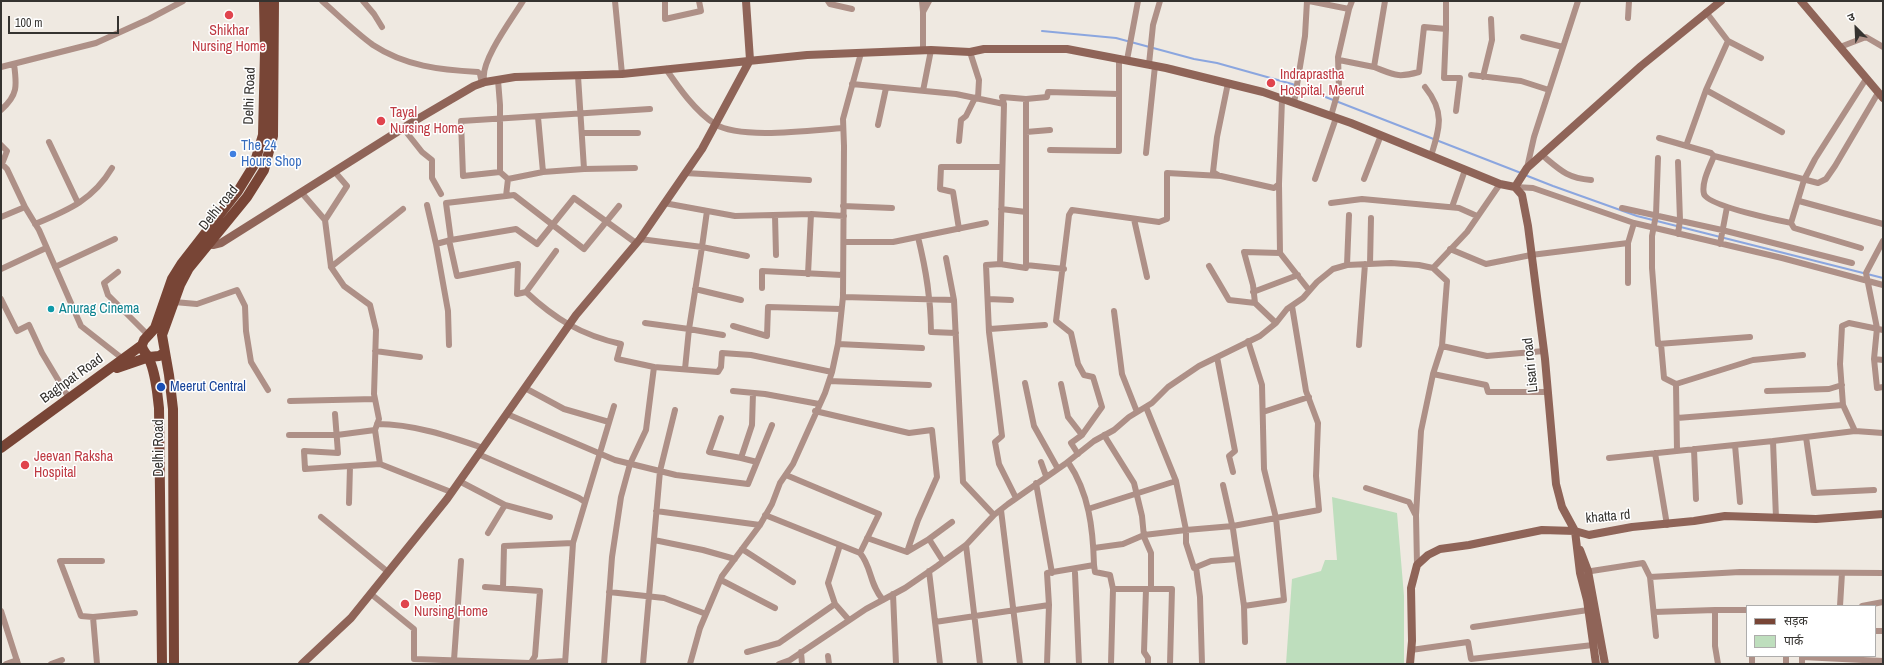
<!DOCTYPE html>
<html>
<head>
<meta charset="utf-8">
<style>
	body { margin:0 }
	#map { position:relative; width:1884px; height:665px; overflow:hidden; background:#efe9e1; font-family:"Archivo Narrow","Noto Sans Devanagari",sans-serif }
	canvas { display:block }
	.frame { position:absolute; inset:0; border:2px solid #353330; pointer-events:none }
	.legend { position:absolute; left:1746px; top:605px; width:130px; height:52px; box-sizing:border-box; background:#fff; border:1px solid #aeadac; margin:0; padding:5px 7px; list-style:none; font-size:12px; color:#353330 }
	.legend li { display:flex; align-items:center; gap:8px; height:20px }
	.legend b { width:20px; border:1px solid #aeadac }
	.north { position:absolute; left:1836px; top:8px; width:40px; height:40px; -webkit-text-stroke:3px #fff; paint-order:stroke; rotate:336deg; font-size:11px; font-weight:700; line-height:16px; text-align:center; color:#353330 }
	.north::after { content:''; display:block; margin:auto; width:14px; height:18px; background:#353330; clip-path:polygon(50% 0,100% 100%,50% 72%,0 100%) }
	.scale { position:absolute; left:8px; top:16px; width:111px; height:18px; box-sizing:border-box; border:2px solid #353330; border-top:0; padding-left:5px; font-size:12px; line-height:14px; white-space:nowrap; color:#353330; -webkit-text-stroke:3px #fff; paint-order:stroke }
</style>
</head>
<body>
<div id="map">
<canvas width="1884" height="665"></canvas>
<div class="frame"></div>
<ul class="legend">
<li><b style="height:5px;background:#784536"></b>सड़क</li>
<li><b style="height:11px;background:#bedebd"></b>पार्क</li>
</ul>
<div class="north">उ</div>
<div class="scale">100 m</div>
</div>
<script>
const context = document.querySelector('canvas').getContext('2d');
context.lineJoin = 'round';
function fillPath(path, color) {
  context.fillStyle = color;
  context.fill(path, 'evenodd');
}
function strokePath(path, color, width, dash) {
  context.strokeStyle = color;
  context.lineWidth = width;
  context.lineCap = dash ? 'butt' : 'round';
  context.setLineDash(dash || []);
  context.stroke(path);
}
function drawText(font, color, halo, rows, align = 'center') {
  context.font = font + ' "Archivo Narrow",sans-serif';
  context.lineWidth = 3;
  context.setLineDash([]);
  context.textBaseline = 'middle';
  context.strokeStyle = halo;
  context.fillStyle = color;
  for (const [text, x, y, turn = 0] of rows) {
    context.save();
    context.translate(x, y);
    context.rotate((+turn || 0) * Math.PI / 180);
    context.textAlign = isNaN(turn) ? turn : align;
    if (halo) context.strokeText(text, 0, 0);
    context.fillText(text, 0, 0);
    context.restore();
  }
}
fillPath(new Path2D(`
	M1332,497L1397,513L1404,596V664H1286L1292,579L1321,571L1325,560H1337Z`), '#bedebd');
strokePath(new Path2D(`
	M1042,31L1116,38L1194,59L1217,63L1292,84L1521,173
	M1525,175L1553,186L1637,216L1883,278`), '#8ba6df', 2);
strokePath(new Path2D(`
	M322,1C338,15 355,32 373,45C405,66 440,70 478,72L480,74L482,84
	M363,1L374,14L382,27
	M615,1L622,74
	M665,1V19L701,11L699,1
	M828,1L830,4L852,9
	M922,1L923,12
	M1309,1L1349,9L1352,1
	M1706,12L1728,41L1761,58
	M1628,18L1629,1
	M1446,29L1444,78H1460L1456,111
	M1523,37L1563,47
	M1840,47L1866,37L1883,47
	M923,51V12L929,1
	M970,52L979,80L978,98
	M1127,60L1138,1
	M1339,60L1374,67L1385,1
	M1149,64L1153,25L1160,1
	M1,67L96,43L149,19L183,1
	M1374,67C1395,75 1397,78 1419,72L1424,27L1446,29V1
	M666,69C679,88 695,111 715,124C740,140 813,130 843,128
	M1471,75L1521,81L1549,90
	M1483,77L1492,40L1491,19
	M484,79C481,60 512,19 523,1
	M498,80L500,105V172L508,179L506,196L446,203L451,240L516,229L537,244L574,198L636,243
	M852,84L956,94L1004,104L1000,264L986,265L989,332L1002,436L995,442L999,464L1016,498
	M1425,87C1445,112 1440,127 1431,156
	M1706,90L1782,132
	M923,91L931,50
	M1026,99L1047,97L1048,92L1119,94
	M1294,103L1305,36L1307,1
	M1,110C18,95 17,86 14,64
	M1331,116L1339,88L1338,57L1349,9
	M538,117L543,172
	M878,125L886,88
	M403,128L422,152L432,160V178L441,194
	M1026,132L1050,130
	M583,133H638
	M1659,138L1711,153L1714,156L1818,183L1826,179L1835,166L1878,93
	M959,141L961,120L966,116L975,98
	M49,142L78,203
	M1,145L7,151L2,164L7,169L25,207
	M1686,146L1706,90L1728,41
	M1050,150L1119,151V58
	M1146,153L1155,66
	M1542,155C1560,170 1567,178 1591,180
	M1714,156C1710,166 1701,183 1704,194C1708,206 1777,220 1791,223
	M1658,158L1656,215L1652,236V268L1658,344L1750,337
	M1527,168L1534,137L1578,1
	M584,169L635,168
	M500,172L463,176L461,121L650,109
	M685,173L809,180
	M1218,175L1213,172L1217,137L1228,83
	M508,179L543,172L584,169L578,76
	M1315,179L1336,118
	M1364,179L1381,135
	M1279,184L1280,253L1309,290
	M1515,187L1533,188L1634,223L1782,258L1883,285
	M301,192L325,220L331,267L344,286L370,305L376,330L374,394L379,419L375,430L380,464L451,492
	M506,196L514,195L584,249L619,206
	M1799,201L1883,224
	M664,203L735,216L811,214L844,216
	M1331,203L1362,199L1459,208L1477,216
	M427,205L436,244
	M843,206L892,208
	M1452,207L1465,170
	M1622,208L1722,230L1852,263
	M1001,209L1026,212
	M707,211L702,247L747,256
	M775,215L776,255
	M1,217L25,207L39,230L81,326L123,359
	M1134,219L1147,277
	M325,220L347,186L334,171
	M35,224C68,210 93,200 112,168
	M959,229L953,192L940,189L941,167H1002
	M1678,234L1680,220L1678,162
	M918,237C926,270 931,298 931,332L956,333
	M640,239L702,247L689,329L723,335
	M449,240L457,276L518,264L517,294L526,292
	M1883,241L1866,273L1877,328L1874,359L1877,388L1883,387
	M844,242H893L986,223
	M1720,244L1727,207
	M1861,248L1794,228L1791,223L1804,180L1815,159L1866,79
	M1450,249L1486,264L1531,255L1628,243
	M556,251L526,292C555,319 581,335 621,344L617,359L654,367
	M946,258L954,300L963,482L994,515
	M1000,264L1026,268V99L1002,97L1004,104
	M1370,264L1371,218
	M1026,265L1064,269
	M1347,265L1349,215
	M1209,266L1229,300L1255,303
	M55,267L115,239
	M331,267L403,209
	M1433,268L1447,281L1442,346
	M1,269L46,248
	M118,272L104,283L108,295L149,336
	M808,274L811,214
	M1628,283V243L1634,223
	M762,288V271L842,275
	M695,289L741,300
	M1253,292L1298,275
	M843,297L954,300
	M1,299L17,331L29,325L42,353L69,398
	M988,299L1011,300
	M174,302L197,304L237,290L245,306L246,331L251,362L268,390
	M1114,311L1122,374L1137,412
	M645,323L689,329L685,369
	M1276,323L1255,303L1253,285L1244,252L1280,253
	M733,326L767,336L768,307L841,309
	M990,329L1045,325
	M838,344L922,348
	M1661,344L1664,378L1676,384L1677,451
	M449,345L448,311L436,244L451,240
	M1359,345L1365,264
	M375,351L420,357
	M1544,351L1487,356L1442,346L1433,374L1486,385L1488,392H1548
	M1217,357L1235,451L1229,456L1233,472
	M1874,359L1883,360
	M829,381L929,385
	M1025,383L1034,426L1058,469
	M1061,384L1068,417L1082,435L1102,407L1093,377L1084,375L1078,364L1071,333L1056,321L1069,215L1072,210L1159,222L1167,219V173L1221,176L1274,188L1279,184L1282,99
	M1676,384L1753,360L1803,355
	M525,388L564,409L609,422
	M733,391L765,394L819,404
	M1767,391L1829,389L1842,385
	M753,393L752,425L741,458L757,462
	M290,401L375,399
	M1146,407L1176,481L1186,530L1233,526L1319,510L1316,476L1318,423L1306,391L1292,306
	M815,411L909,433L932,430L937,477L918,520L907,552
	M1263,412L1309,397
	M335,414L338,453L304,451L305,469L380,464
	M507,414L615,460L676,475L748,484L772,425
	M721,418L709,452L741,458
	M1677,418L1843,405
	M377,424C413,424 449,436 483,448
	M1855,431L1843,405L1840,364L1842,326L1849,323L1883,330
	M289,435H337L375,430
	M1104,435L1134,483L1142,516L1144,537L1151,553V589
	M1806,437L1814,493L1874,490
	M1773,441L1855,431L1883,433
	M1735,445L1740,502
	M1694,449L1696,499
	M1655,453L1667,525
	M478,454L579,498L585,502
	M1078,454L1071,443L1082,435
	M1609,458L1773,441L1776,518
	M1041,462L1046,476
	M459,481L505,505L550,517
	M1036,483L1052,573
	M1223,485L1233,529L1244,606L1284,600L1276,518L1264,469L1262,385L1248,341
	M1366,488L1409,502L1415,514
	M349,503L350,466
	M1088,509L1176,481
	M1001,510L1020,664
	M656,511L760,525
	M765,515L860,553L879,514L786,475
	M321,517L388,572
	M488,533L505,505
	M867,538L907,552L929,539L943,561
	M929,539L952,522
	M654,540L703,550L735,559
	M840,545L828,583L835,604L849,620
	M966,545L980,664
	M1094,548L1123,544L1144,535L1186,530V543L1194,568L1211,561L1237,559
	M742,549L793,582
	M860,553C872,567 869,584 883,600
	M1094,565L1095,572L1110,575L1113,589L1111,664
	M1417,565L1416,515L1421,431L1433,374
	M1196,567L1200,597L1202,664
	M929,571L940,664
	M1585,572L1643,563L1650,577
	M1075,573L1079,664
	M721,580L775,608
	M485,587L540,591L535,656L530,664
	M503,588L504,546L573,543
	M1113,589H1172L1170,664
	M1146,589L1144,652L1148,658V664
	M609,592L664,598L706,614
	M371,594L414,629V659L530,663L565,661
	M893,594L896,664
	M1244,606L1245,642
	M1840,606L1842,573
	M1862,606L1883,602
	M1,611L18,664
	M1654,612L1715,610
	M93,617L81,616L60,561H102
	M935,622L1049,605
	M1473,627L1588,610
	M1875,631H1883
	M1656,636L1650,577L1740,572L1883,573
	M1411,650L1468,642L1471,659L1593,645
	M747,652L779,643L835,604
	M801,652L802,664
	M828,656L829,664
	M454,660L461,561
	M6,664L17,660
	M51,664L62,660
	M97,664L93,617L135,613
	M565,664L573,543L614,406
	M604,664L612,557L621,497L630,464L646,430L654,367L718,372L721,367L722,353L751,355L832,372
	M643,664L660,471L675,410
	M690,664L700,628L722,576L760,525L772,504L780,483L793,464L825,393L832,372L838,344L843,297L844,146L843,119L861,53
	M779,664L790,660L866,609L905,588L937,566L966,545L994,515L1008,504L1065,464L1094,441L1114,430L1129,417L1152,403L1168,387L1199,366L1260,336L1276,323L1287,309L1303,298L1317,282L1333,269L1347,265L1391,263L1419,265L1433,268L1467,232L1500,184
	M1047,664L1049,605L1047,573L1094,565C1093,528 1089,493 1068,462
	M1718,664L1715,646V610H1747
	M1752,664V656
	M1786,664V656
	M1802,664V657L1883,661`), '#ae9087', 6);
strokePath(new Path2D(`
	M1801,1L1883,98
	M1515,187L1522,195L1528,226L1545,359L1556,484L1562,507L1575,531L1580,573L1587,600L1596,664
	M1515,187L1527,168L1641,66L1721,1
	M205,244L213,245L221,243L416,120L474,86L485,82L515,77L622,74L807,55L931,50L970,52L984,49H1067L1166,68L1263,92L1351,123L1500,184L1515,187
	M1580,550L1588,571L1605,664
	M302,664L351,618L447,499L576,315L640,239L702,149L750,60L746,1
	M1410,664L1412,641L1411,588L1417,565L1428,555L1440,549L1469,545L1542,530L1575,531L1589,535L1632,527L1694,521L1725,516L1816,519L1883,514`), '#8f6458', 8);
strokePath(new Path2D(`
	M142,345C142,352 147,353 149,359C156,374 157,392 159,408L162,664
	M117,368L149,357L159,356L164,353
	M1,448L142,345L144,340L155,328L172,279L182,263L238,191L254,165L263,135L265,51L264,1
	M174,664L173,409L169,375L162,335L180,285L189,268L247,197L264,170L273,136L274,1`), '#784536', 10);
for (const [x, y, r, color] of [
	[229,15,5,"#e0444e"],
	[1271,83,5,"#e0444e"],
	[381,121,5,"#e0444e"],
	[233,154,4,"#3f7fe0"],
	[51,309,4,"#0f9aa8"],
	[161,387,5,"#1a4fb4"],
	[25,465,5,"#e0444e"],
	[405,604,5,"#e0444e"]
]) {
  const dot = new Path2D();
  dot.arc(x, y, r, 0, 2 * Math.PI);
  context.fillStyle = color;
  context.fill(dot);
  strokePath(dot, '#fff', 1.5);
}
drawText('14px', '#be3a42', '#fff', [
	["Shikhar",229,31,"center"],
	["Nursing Home",229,47,"center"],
	["Indraprastha",1280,75],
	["Hospital, Meerut",1280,91],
	["Tayal",390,113],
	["Nursing Home",390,129],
	["Jeevan Raksha",34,457],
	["Hospital",34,473],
	["Deep",414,596],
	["Nursing Home",414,612]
], 'left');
drawText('14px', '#353330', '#fff', [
	["Delhi Road",250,96,-88],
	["Delhi road",219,208,-51],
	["Lisari road",1531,365,-96],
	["Baghpat Road",72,379,-36],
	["Delhi Road",159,448,-90],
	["khatta rd",1608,517,-5]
]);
drawText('14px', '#366cbe', '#fff', [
	["The 24",241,146],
	["Hours Shop",241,162]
], 'left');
drawText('14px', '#0d838f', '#fff', [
	["Anurag Cinema",59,309]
], 'left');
drawText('14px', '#164399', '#fff', [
	["Meerut Central",170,387]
], 'left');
</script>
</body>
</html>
